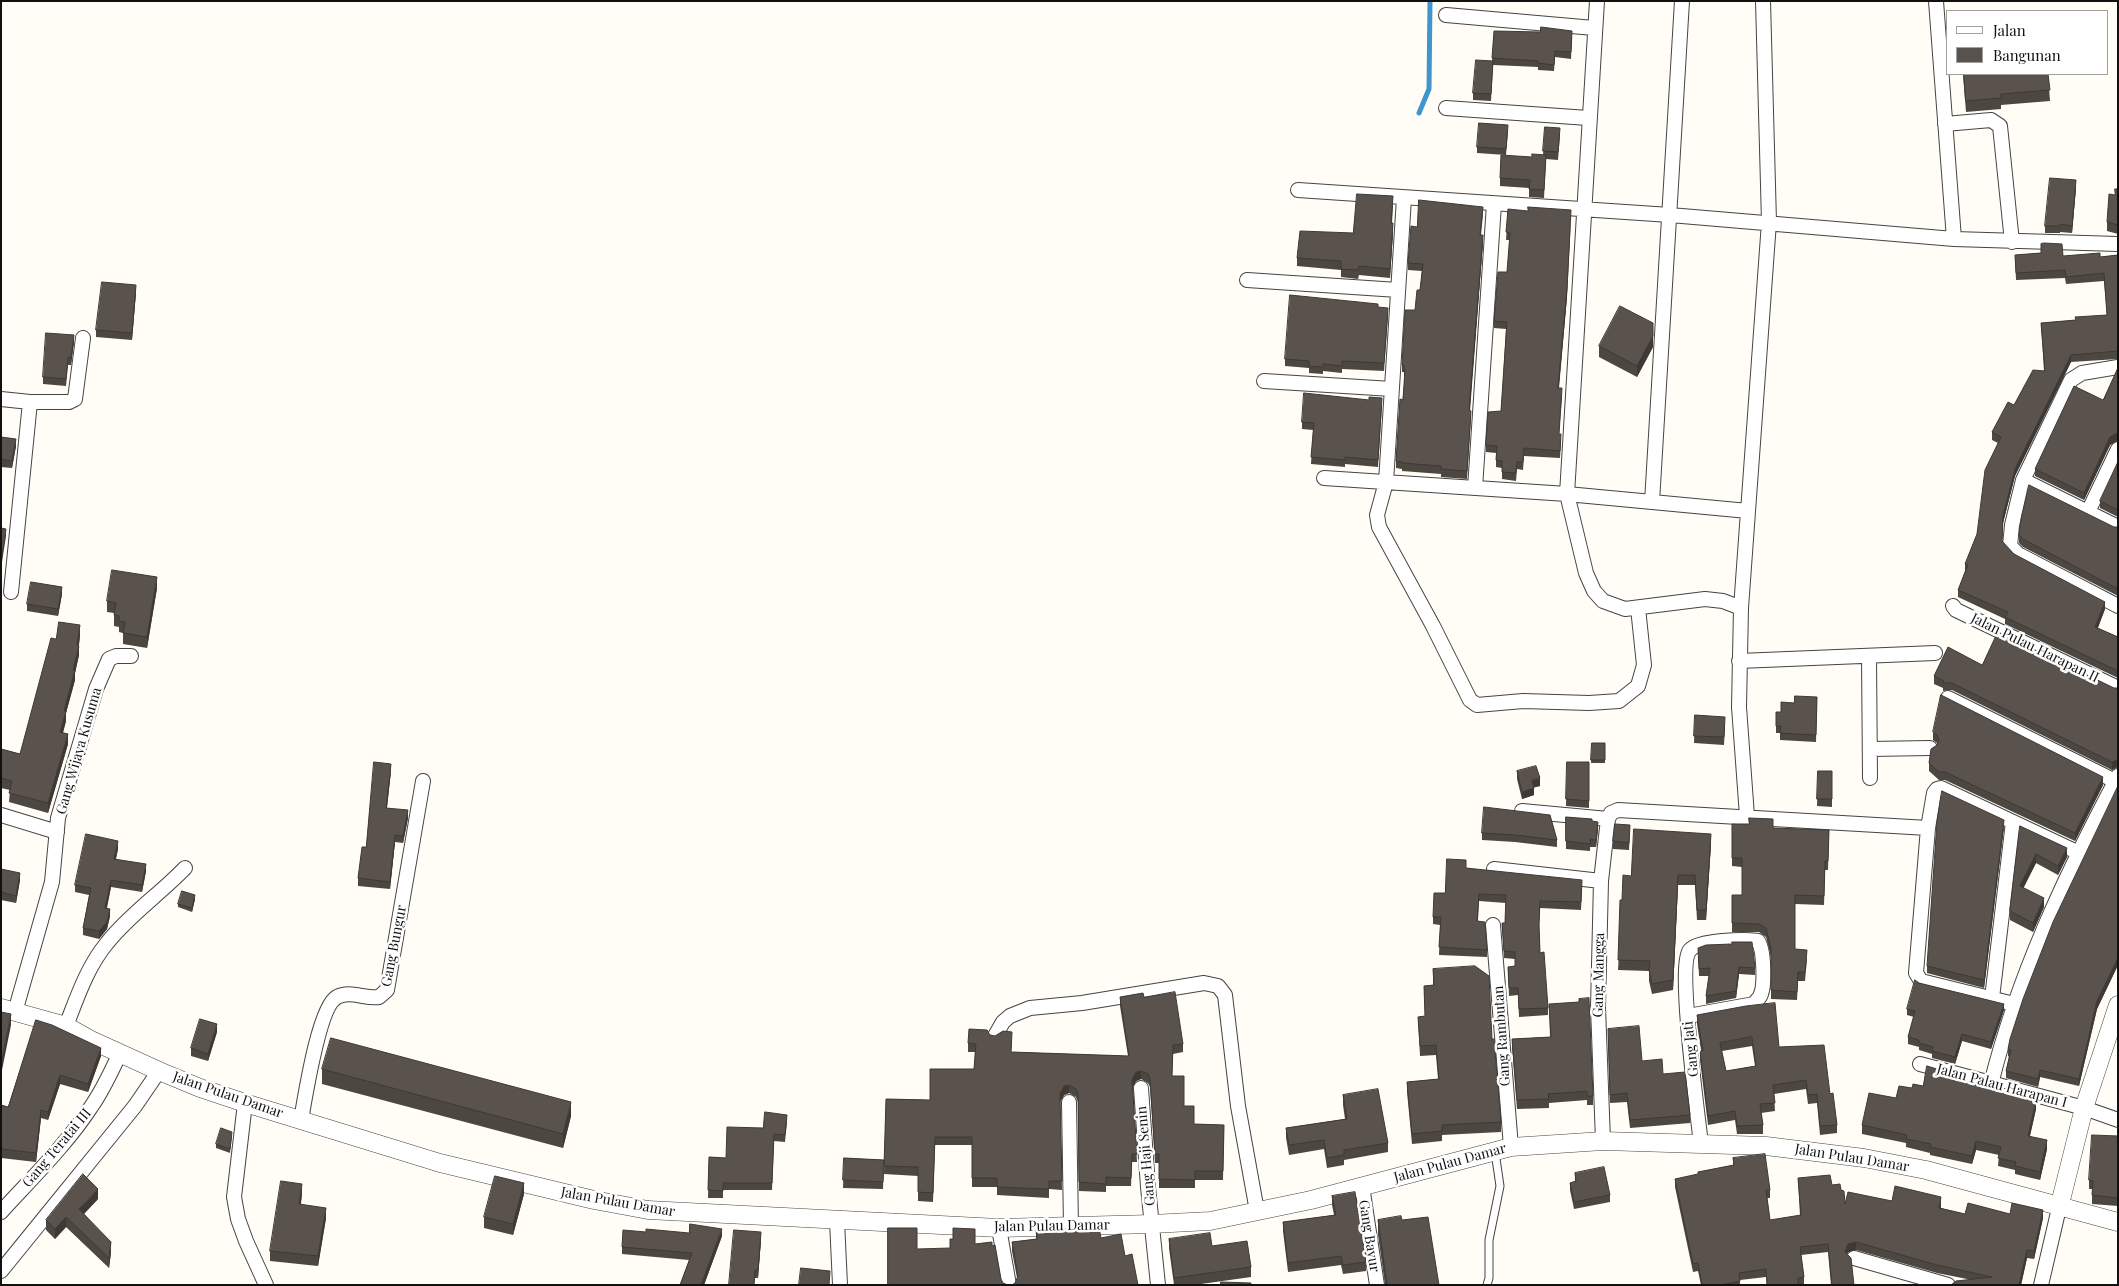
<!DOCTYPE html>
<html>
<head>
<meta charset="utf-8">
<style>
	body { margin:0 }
	#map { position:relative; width:2119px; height:1286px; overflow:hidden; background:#fffdf5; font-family:"Playfair Display",serif }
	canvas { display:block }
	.frame { position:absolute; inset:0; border:2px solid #111; pointer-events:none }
	.legend { position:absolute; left:1946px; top:10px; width:162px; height:65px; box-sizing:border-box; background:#fff; border:1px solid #a0a0a0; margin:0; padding:6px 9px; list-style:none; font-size:15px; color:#111 }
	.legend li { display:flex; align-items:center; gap:10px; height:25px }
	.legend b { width:25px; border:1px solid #a0a0a0 }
</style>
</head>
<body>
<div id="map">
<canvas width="2119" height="1286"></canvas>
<div class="frame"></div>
<ul class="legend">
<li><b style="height:6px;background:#fff"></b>Jalan</li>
<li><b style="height:14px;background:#5a524d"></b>Bangunan</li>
</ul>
</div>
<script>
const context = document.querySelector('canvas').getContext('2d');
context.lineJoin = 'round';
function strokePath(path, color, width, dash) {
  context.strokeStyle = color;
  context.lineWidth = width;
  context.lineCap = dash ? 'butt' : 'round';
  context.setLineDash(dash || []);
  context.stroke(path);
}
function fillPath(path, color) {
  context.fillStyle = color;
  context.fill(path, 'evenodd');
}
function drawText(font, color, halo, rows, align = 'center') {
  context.font = font + ' "Playfair Display",serif';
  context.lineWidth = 5;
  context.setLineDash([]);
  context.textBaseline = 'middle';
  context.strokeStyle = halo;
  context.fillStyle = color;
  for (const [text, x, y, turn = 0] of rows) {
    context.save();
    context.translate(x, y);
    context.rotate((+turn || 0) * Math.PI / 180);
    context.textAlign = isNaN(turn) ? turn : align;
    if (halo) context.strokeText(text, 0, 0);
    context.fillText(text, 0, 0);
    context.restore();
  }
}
strokePath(new Path2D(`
	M1419,113L1429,89L1430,1`), '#3f96cf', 5);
const service = new Path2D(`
	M1487,1285L1489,1278V1240L1500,1186L1495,1152`);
const minor = new Path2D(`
	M1597,1L1567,494L1586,573L1594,591L1603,601L1625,609L1705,599L1723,601L1741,608L1739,707L1747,816
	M1936,1L1954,239
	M1446,15L1594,28
	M1446,108L1588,118
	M1945,124L1991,120L2000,126L2012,242
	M1298,190L1670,215L1954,239L2118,244
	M1404,198L1386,482L1377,515L1379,527L1433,626L1470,700L1477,705L1523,701L1589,703L1619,701L1638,686L1644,665L1638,608
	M1247,280L1398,290
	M2118,367L2082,373L2071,380L2023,480L2012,525L2010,546L2018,554L2118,606
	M1264,381L1392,389
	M1,399L30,402H69L75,399L83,338
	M1324,478L1567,494L1748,511
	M2023,480L2118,527
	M1475,488L1494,204
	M1652,502L1682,1
	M2088,512L2118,449
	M11,592L30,402
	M1953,606L1956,610L2118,688
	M1741,608L1769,222L1763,1
	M1869,657L1870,778
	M1739,661L1935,653
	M1948,698L2115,781
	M1870,749L1930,748
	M1522,811L1608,819
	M1,815L57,832
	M1494,869L1601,881
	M1493,925L1511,1147
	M1992,998L2013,822
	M2014,1004L1921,981L1916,973L1928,828L1934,793L1937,789L1941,788L2079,853
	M15,1012L52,882L58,818L96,689L109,659L116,656H131
	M1688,1016L1754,1004C1756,1001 1760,998 1761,994C1765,984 1764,949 1758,941C1745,939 1699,940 1690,950C1677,964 1698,1117 1701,1144
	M66,1026C77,998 87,967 107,943C129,915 160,894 185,868
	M995,1036L1003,1022L1010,1016L1030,1008L1082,1003L1204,983L1218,986L1225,995L1238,1106L1257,1211
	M1920,1064L2084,1108L2118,1120
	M1991,1084C2018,975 2066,874 2118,776
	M1141,1088L1148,1187L1158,1285
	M1069,1102L1071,1227
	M245,1103L234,1197L238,1219L246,1241L266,1285
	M301,1120C305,1098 319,1006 337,997C350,990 365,999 379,997L387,990L423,781
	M1603,1141L1598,1007L1601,881L1608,819L1611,813L1618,810L1928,828
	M1362,1186L1377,1285
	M1,1212C32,1178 66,1145 91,1107C103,1090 111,1072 120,1053
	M837,1221L840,1285
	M999,1228L1009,1285
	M1854,1258L1948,1285
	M1,1271L135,1106L159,1071
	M2041,1285L2059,1208`);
const tertiary = new Path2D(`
	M1,1008L66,1026L93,1041L159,1071L200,1088L245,1103L440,1163L594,1200L648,1210L999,1228L1152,1224L1210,1221L1311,1200L1511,1147L1603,1141L1766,1146L1864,1158L1926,1170L2118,1222
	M2059,1208L2084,1108L2118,1005`);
strokePath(service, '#444', 9);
strokePath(minor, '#444', 16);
strokePath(tertiary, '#444', 19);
strokePath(service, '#fff', 7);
strokePath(minor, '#fff', 14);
strokePath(tertiary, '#fff', 18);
fillPath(new Path2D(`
	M1494,31L1572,37L1571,59L1555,57L1554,71L1538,70V67L1493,65L1491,101L1473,100V93L1492,61Z
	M1963,74H2048L2050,101L2001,105V109L1966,112Z
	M1545,127L1560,135L1558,160L1546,159L1544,198L1529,197V188L1500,186V178L1532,157L1543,155Z
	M1508,131L1506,155L1477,153V147Z
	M2076,188L2072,233L2060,232V233H2045V226Z
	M2118,189V234L2107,231V222L2115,195Z
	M1393,205L1392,223L1393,232L1390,278L1359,275L1358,279L1341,277V270L1297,266V258L1353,233Z
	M1508,209L1567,297L1559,388L1562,395L1559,434L1561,441L1560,458L1524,456L1523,470L1517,469L1516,481L1502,479V468L1496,467V453L1486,452V445L1501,411L1506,329L1494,328V321L1507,272L1510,240H1506Z
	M1483,214L1481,235L1483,242L1470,411L1471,418L1467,479L1441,477V474L1402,471V469L1396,468V461L1405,376H1404V372H1402V365L1420,290L1422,271L1408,270V263L1417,227Z
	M2041,244L2063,256L2100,257L2118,255V359L2071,362L2015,476L2003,523L2002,542L2014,554L2105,609L2098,628L2118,637V678L2005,624V619L1958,597V590L1965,571V564L1977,534L1998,443L1992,440V432L2014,405L2044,371L2041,323L2075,320L2107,315L2104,281L2066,284L2065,278L2016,280L2015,255L2041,253Z
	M136,292L132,340L96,337V330Z
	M1378,307L1388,315L1384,371L1342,369V373L1323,371V374L1309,373V368L1285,366V359Z
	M1653,334V347L1637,377L1599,357V346Z
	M74,342L71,365H68L66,386L43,384V377Z
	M2118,368V441L2110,445L2084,500L2035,476V469L2103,400Z
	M1369,400L1382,405L1378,467L1345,464V467L1311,464L1313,430L1302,429V422Z
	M1,437L16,446L12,468L1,467Z
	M2118,462V517L2100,508V501Z
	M2114,527H2118V596L2023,547L2019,543V535Z
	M157,588L147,648L123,644V633L119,632V627L114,626V613L107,612V601Z
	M62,594L58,616L27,611V604Z
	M80,635L79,645V655L75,673V680L66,713V721L63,733L68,744L48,813L9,802L10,790L1,788V749L20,754L56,639Z
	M1982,665L2114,688H2118V767L2112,770L1952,690L1943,691V688L1934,684V676Z
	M1817,697L1816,742L1780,740V733H1776V726L1781,712Z
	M1695,715L1725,724L1724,745L1694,743Z
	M1933,732L2103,785L2075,841L1945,780H1939L1929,771V763L1937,745V743L1933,740Z
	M1592,743H1605V763H1591Z
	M1567,762H1589V808L1566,806Z
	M391,771L387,808L408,818L403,843L395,842L390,889L358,886V878L366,847Z
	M1517,771L1540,786L1534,787V795L1522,799L1517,779Z
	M1818,771H1832V807L1817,806Z
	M2118,786V965L2097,1009L2079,1086L2040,1077L2038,1087L2006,1078V1071L2009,1057L2008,1056V1049Z
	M1550,815L1557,840V847L1515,842L1482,840V833Z
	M1566,817L1592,821L1598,829L1596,847H1590V851L1566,849Z
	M1732,824L1773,828L1829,830L1828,870H1825L1824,905L1795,904V949L1807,959L1805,981H1798L1797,1000L1771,999V957L1766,937L1759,932H1732V895H1742V867L1732,866Z
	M2020,826L2067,857L2058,875L2036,863L2023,888L2044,907L2033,932L2010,920V911Z
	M2004,827L1984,988L1927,973V966Z
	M1630,833L1629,850L1613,849V841Z
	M1711,844L1706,920H1697L1695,885H1678L1673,990L1652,994L1649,981V971L1618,970L1622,900L1631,876Z
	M118,849L116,859L146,871L142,892L111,887L107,908L110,916L107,929L99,939L83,935V928L89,895L75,892V885Z
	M1466,868L1582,888L1581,910L1540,908L1539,928L1540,953L1548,1008V1015L1519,1017L1518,995L1509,996L1508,967L1515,966V959L1504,958L1502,923H1505L1506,903L1479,901L1478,921L1487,950V957L1439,955L1440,925L1433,924V917L1445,893Z
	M1,869L20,880L16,903L1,900Z
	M195,899L192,912L178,907V904Z
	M1698,948L1755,968V975L1739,974L1736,998L1706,1004V996L1709,976H1699Z
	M1433,969L1492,1039L1501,1122V1132L1442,1135V1141L1412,1144L1407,1092V1082L1438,1079L1436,1055L1420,1056L1418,1017L1425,1016L1424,986L1433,985Z
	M1919,983L2004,1010L1991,1049L1962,1041L1955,1064L1932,1058V1054L1919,1050V1047L1908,1044V1037L1914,1017L1907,1015V1009Z
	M1120,997H1144L1183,1044V1052L1173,1054L1172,1076L1184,1106L1194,1124L1224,1125L1223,1180H1195V1188H1159V1163H1155L1150,1087L1148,1083L1141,1079L1136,1081L1133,1087L1137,1162H1132L1131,1186H1106V1192L1079,1191L1078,1102L1076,1097L1069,1093L1064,1095L1060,1102L1062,1190L1049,1189V1198L997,1195V1187H972V1145H935L933,1202L918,1201V1176L884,1174L886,1099L930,1100L974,1069L975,1052H968V1043L990,1035L1012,1040L1011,1052L1128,1056L1120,1006Z
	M1549,1004L1593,1096V1105H1587V1100L1549,1103V1108L1517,1109L1512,1048V1039L1550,1037Z
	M1697,1015L1779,1047L1830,1094L1837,1125V1133L1820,1135L1817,1103L1808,1104L1806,1089L1774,1094L1775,1111L1761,1113L1763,1125V1134H1737L1735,1120L1708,1125L1700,1060V1051H1701L1697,1024ZM1752,1046L1755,1066L1726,1071L1722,1051Z
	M36,1020L101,1056L88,1092L60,1084L48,1120L41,1118L36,1162L1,1158V1105L8,1107Z
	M217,1032L208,1061L191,1056V1048Z
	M1608,1038L1642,1061L1690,1115V1123L1630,1128L1627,1102L1610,1103Z
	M322,1069L571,1116L563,1148L322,1084Z
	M1950,1077L2034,1100L2036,1109L2030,1136L2047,1149L2040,1180L2015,1174V1170L1998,1166L1999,1155L1976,1150L1972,1164L1930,1155V1153L1906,1147V1143L1862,1134V1125L1896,1098L1912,1088L1923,1086Z
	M1343,1095L1388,1143V1152L1344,1160V1165L1327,1168L1324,1149L1289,1155L1286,1138V1128L1345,1119L1343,1105Z
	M787,1122L785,1142L774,1141L772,1190H723V1198H708L709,1157L726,1158L763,1128Z
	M232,1136L230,1153L216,1148V1144Z
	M2118,1136V1206L2092,1204V1189H2089V1180Z
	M844,1158L884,1160L883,1189L843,1188Z
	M1733,1158L1770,1190V1198H1767L1770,1220L1800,1216L1798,1178L1832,1185L1841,1190L1845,1204L1892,1201L1941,1205V1208L1965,1214H2010L2043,1218L2034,1259L2027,1258L2021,1285L1967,1279L1937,1273L1856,1250L1848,1252L1847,1254L1854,1285H1831L1828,1252L1801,1255L1804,1277V1285H1767L1766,1277L1740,1280V1285H1701L1698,1271L1693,1272L1675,1187V1179L1698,1175V1172L1733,1165Z
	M1575,1173L1610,1195V1202L1574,1209L1570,1190V1183L1575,1182Z
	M302,1194L301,1204L326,1218L318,1266L270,1261V1251Z
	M524,1194L513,1235L484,1228V1217Z
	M1332,1196L1366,1262V1271L1343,1274L1341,1265L1288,1272L1283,1231V1222L1334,1215L1332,1205Z
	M98,1199L84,1214L111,1252L109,1268L66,1227L55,1239L46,1230V1220Z
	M1378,1220H1402L1439,1285H1385L1378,1235Z
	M1036,1230L1101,1238L1125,1256L1015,1283L1017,1278L1012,1251V1242L1036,1239Z
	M646,1232L722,1236L704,1285H680L689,1260L622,1254V1247Z
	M1169,1239L1212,1246L1251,1267V1277L1194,1285H1174L1169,1248Z
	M761,1240L758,1278H755L754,1285H729Z`), '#4d4742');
fillPath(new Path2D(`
	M2076,180V188L2072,233V226Z
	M1571,217L1567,297L1558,395V388Z
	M1393,223V232L1390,278V269Z
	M1483,235V242L1469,418V410Z
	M136,285V292L132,340V333Z
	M1653,323V347L1637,377V366Z
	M74,335V342L71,365V358Z
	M2071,355V362L2015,476L2003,523L2002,549L2003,516L2015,469Z
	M2117,433V440L2110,445L2084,500V493L2110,437Z
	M16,439V446L12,468V461Z
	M6,529V536L2,562V555Z
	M157,577V588L147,648V637Z
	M62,587V594L58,616V609Z
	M2105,602V609L2095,634V627Z
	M80,625V635L78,652L79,646V655L75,673V680L66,713V721L60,742V732L64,711L73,670Z
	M68,734V744L48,813V803Z
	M2117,760V767L2112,770V762Z
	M391,764V771L386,815V808Z
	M2103,777V785L2075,841V833Z
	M1540,778V786L1532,788V780Z
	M1534,788V795L1522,799V792Z
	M408,810V818L403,843V836Z
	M2004,820V827L1984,988V980Z
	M1598,822V829L1596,847V840Z
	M1711,834V844L1706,920V910Z
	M395,835V842L390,889V882Z
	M118,841V849L114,866V859Z
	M2067,848V857L2058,875V866Z
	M2036,854V863L2020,895V886Z
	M146,864V871L142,892V885Z
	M20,873V880L16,903V896Z
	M1678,875V885L1673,990V980Z
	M111,880V887L105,915V908Z
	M195,895V899L192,912V908Z
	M2044,898V907L2033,932V923Z
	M110,909V916L107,929L99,939V931Z
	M2118,958V965L2097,1009L2079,1086V1079L2097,1001Z
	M1739,967V974L1736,998V991Z
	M2004,1004V1010L1991,1049V1042Z
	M11,1014V1025L1,1075V1064Z
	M217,1024V1032L208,1061V1054Z
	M1962,1034V1041L1955,1064V1057Z
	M101,1048V1056L88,1092V1084Z
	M2040,1070V1077L2038,1087V1079Z
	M1141,1071V1079L1136,1081L1132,1088V1080L1136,1072Z
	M60,1075V1084L48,1120V1112Z
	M1069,1085V1093L1064,1095L1060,1102V1094L1064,1086Z
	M2036,1101V1109L2028,1144V1136Z
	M571,1102V1116L563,1148V1134Z
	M41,1110V1118L36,1162V1153Z
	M2047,1140V1149L2040,1180V1172Z
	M1976,1141V1150L1972,1164V1156Z
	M524,1183V1194L513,1235V1224Z
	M302,1184V1194L299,1214V1204Z
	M98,1189V1199L79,1219V1209Z
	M1941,1197V1205L1939,1216V1208Z
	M326,1208V1218L318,1266V1256Z
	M2043,1210V1218L2034,1259V1251Z
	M66,1217V1227L55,1239V1229Z
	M722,1229V1236L704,1285H701Z
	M761,1232V1240L758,1278V1270Z
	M111,1242V1252L109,1268V1258Z
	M1856,1242V1250L1848,1252L1845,1260V1252L1848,1244Z
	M2027,1250V1258L2021,1285H2019Z`), '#3f3936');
const building = new Path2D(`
	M1541,27L1572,31L1571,52L1555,51L1554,65L1538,63V61L1492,58L1494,31L1540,32Z
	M1476,60L1493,61L1491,94L1473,93Z
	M1964,74H2048L2050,90L2001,94V98L1966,101Z
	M1479,123L1508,125L1506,149L1477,147Z
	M1545,127L1560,128L1558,152L1543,151Z
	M1532,154L1546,155L1544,190L1529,189L1530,180L1500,178L1501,155L1532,157Z
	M2050,178L2076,180L2072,226L2060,224V226H2045Z
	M2115,189H2118V225L2107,222L2109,194L2115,195Z
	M1357,194L1393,196L1391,223H1393L1390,269L1359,266L1358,270L1341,269V261L1297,258L1300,231L1353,233Z
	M1419,200L1483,207L1480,235H1483L1469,410L1471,411L1467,471L1441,469V466L1402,463V462L1396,461L1400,399L1403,400L1405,369L1404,368V365H1402L1405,310H1415L1417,290H1420L1423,264L1408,263L1411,226L1417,227Z
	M1528,207L1571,210L1567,289L1558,388H1562L1559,434H1561L1560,451L1524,448L1523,462H1517L1516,473L1502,472V461L1496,460L1497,446L1486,445L1488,412L1501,411L1507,322L1494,321L1498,272H1507L1510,233L1506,232L1508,209L1528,211Z
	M2044,243L2062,244L2063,256L2100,253V257L2118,255V351L2071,355L2015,469L2003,516L2002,541L2014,554L2105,602L2095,627L2118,637V671L2005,617L2008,612L1958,590L1968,565L1965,564L1977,534L1985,470L2001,437L1992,432L2008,402L2014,405L2033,370L2045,371L2041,323L2076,320L2075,317L2107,315L2104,273L2066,277L2065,270L2016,273L2015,255L2041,253V244Z
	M102,282L136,285L132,333L96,330Z
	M1290,295L1378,304V307L1388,308L1384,363L1342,361V366L1323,364V367L1309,366V361L1285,359Z
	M1620,306L1653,323V336L1637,366L1599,346Z
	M46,333L74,335L71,358L68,357L66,379L43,377Z
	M2118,368V433L2110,437L2084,493L2035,469L2074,386L2103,400Z
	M1304,393L1369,400V397L1382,398L1378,460L1345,457V460L1311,457L1314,423L1302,422Z
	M1,437L16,439L12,461L1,459Z
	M2118,462V510L2100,501Z
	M2029,485L2114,527H2118V589L2023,539L2019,535L2021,519Z
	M1,528L6,529L2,555H1Z
	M112,570L157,577L147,637L123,633L125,622L119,621V616L114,615L116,603L107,601Z
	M31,582L62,587L58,609L27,604Z
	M59,622L80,625L77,645L79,646L73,670H75L64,711H66L60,732L68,734L48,803L9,793L12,781L1,778V749L20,754L51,638L56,639Z
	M1998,632L2114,688H2118V760L2112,762L1952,683H1943L1944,681L1934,676L1948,647L1982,665Z
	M1941,695L2103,777L2075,833L1945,772H1939L1929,763L1931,749L1937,745L1939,740L1937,735L1933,732Z
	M1795,696L1817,697L1816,735L1780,733L1781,726H1776V712H1781V702L1794,703Z
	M1695,715L1725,717L1724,737L1694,736Z
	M1592,743H1605V760H1591Z
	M374,762L391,764L386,808L408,810L403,836L395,835L390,882L358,878L362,847H366Z
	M1567,762H1589V801L1566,799Z
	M1536,766L1540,778L1532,780L1534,788L1522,792L1517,771Z
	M1818,771H1832V799H1817Z
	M2118,786V958L2097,1001L2079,1079L2040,1070L2038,1079L2006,1071L2011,1050L2008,1049L2010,1039L2023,999L2053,922Z
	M1942,791L2004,820L1984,980L1927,966L1937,822Z
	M1484,807L1550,815L1557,840L1515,835L1482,833Z
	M1566,817L1592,819V821L1598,822L1596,840L1590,839V844L1566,841Z
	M1749,818L1773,819V828L1829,830L1828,861H1825L1824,896L1795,895V949L1807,950L1805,972H1798L1797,992L1771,990V949L1766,928L1759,924L1732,923V895H1742V858H1732V824H1749Z
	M1615,824L1630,825L1629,843L1613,841Z
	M2020,826L2067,848L2058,866L2036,854L2020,886L2044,898L2033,923L2010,911Z
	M1634,829L1711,834L1706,910H1697L1695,875H1678L1673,980L1652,984L1649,970L1650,961L1618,960L1620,900H1622L1623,875L1631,876Z
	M86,834L118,841L114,859L146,864L142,885L111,880L105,908L110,909L107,922L99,931L83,928L91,888L75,885Z
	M1447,859L1466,860V868L1582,880L1581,902L1540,901L1539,924L1540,953L1544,952L1548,1008L1519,1009L1518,988H1509L1508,967L1515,966V952L1504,951L1502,923H1505L1506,895L1479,894L1477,921L1485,922L1487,950L1439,947L1441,917H1433L1434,893H1445Z
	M1,869L20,873L16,896L1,892Z
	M182,891L195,895L192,908L178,904Z
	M1732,942H1752L1755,968L1739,967L1736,991L1706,996L1710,968L1699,969L1698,948L1706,945L1732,944Z
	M1475,966L1489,976L1492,1039H1494L1501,1122L1442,1125V1131L1412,1134L1407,1082L1439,1079L1436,1045L1420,1046L1418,1017L1425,1016L1424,986L1434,985L1433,969Z
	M1915,980L1919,983L2004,1004L1991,1042L1962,1034L1955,1057L1932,1051L1933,1047L1919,1043V1040L1908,1037L1915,1011L1907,1009Z
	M1175,992L1183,1044L1173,1045L1172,1076H1184V1106H1194V1124L1224,1125L1223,1171H1195V1180L1159,1179V1154H1155L1150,1079L1148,1074L1141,1071L1136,1072L1132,1080L1137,1154H1132L1131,1178L1106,1177V1184L1079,1182L1078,1093L1076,1089L1069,1085L1064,1086L1060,1094L1062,1181H1049V1189L997,1187V1178H972V1137H935L933,1193L918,1192V1167L884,1166L886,1099L930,1100V1069H974L976,1044L968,1043L969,1029L987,1030L990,1035L995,1036L1003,1031L1012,1032L1011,1052L1129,1056L1120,997L1143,993L1144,997Z
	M1589,998L1593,1096H1587V1091L1548,1094L1549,1099L1517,1100L1512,1039L1551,1037L1549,1004L1579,1002V999Z
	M1775,1003L1779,1047L1824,1045L1830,1094L1833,1093L1837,1125L1820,1126L1817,1094L1808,1095L1806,1080L1773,1085L1775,1103L1760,1104L1763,1125L1737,1126L1735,1111L1708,1116L1700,1051H1703L1697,1015L1746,1006ZM1752,1037L1756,1066L1726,1071L1720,1043Z
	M1,1012L11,1014L1,1064Z
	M200,1019L217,1024L208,1054L191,1048Z
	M36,1020L52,1025L101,1048L88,1084L60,1075L48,1112L41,1110L36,1153L1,1149V1105L8,1107Z
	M1639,1026L1642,1061L1662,1059L1663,1074L1685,1072L1690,1115L1630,1120L1627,1093L1610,1095L1608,1029Z
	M331,1038L571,1102L563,1134L322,1069Z
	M1927,1066L1950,1073L1949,1076L2034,1095L2033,1100L2036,1101L2028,1136L2047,1140L2040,1172L2015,1166L2016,1162L1998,1158L2001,1147L1976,1141L1972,1156L1930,1147L1931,1144L1906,1139L1907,1135L1862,1125L1869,1093L1896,1098L1899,1086L1912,1088L1913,1084L1923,1086Z
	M1378,1089L1388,1143L1344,1150V1155L1327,1158L1324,1140L1289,1145L1286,1128L1347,1119L1343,1095Z
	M765,1112L787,1115L785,1135L774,1134L772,1183H723V1191L708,1190L709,1157L726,1158L727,1127L763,1128Z
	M221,1128L232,1132L230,1149L216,1144Z
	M2092,1135L2118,1136V1198L2092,1195L2093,1181L2089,1180Z
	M1765,1154L1770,1190H1766L1770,1220L1801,1215L1798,1178L1830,1175L1832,1185L1840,1184L1841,1190L1844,1191L1845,1204L1848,1192L1892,1201L1895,1186L1941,1197L1939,1208L1965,1214L1968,1203L2010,1214L2012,1203L2043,1210L2034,1251L2027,1250L2019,1285H1951L1956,1281L1992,1277L1937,1265L1856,1242L1848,1244L1845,1252L1851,1258L1854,1285H1832L1828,1244L1800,1247L1804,1277L1798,1278V1285H1767L1766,1269L1739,1273L1740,1281L1721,1285H1702L1698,1263L1693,1264L1675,1179L1698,1174V1172L1734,1165L1733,1158Z
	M844,1158L884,1160L883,1182L843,1180Z
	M1604,1167L1610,1195L1574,1202L1570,1183L1576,1181L1575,1173Z
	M83,1174L98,1189L79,1209L111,1242L109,1258L66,1217L55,1229L46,1220Z
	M495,1176L524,1183L513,1224L484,1217Z
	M281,1181L302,1184L299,1204L326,1208L318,1256L270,1251Z
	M1355,1192L1366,1262L1343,1265L1341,1256L1288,1263L1283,1222L1336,1215L1332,1196Z
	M1401,1216L1402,1220L1428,1217L1439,1285H1387L1378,1220Z
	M690,1224L722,1229L701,1285H680L692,1253L622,1247L623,1230L646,1232V1229L689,1233Z
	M888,1228H917V1249L950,1248V1239H953V1228L975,1229V1244L992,1242V1246L995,1245L1001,1279L1003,1283L1008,1285H888Z
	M1099,1228L1101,1238L1121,1234L1125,1256L1132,1254L1138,1285H1012L1015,1283L1018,1276L1012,1242L1037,1239L1036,1230Z
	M734,1230L761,1232L758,1270H755L754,1285H729Z
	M1210,1233L1212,1246L1247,1241L1251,1267L1174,1278L1169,1239Z
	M801,1268L830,1271L829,1285H799Z
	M1221,1282L1251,1283V1285H1221Z`);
fillPath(building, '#5a524d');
strokePath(building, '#3f3936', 1);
drawText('14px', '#111', '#fff', [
	["Jalan Pulau Harapan II",2035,648,26],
	["Gang Wijaya Kusuma",79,751,-74],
	["Gang Bungur",394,946,-79],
	["Gang Mangga",1599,975,-89],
	["Gang Rambutan",1502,1036,-94],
	["Gang Jati",1691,1049,-96],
	["Jalan Palau Harapan I",2002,1086,15],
	["Jalan Pulau Damar",228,1095,19],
	["Gang Teratai III",57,1148,-50],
	["Gang Haji Senin",1146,1156,-95],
	["Jalan Pulau Damar",1852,1158,9],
	["Jalan Pulau Damar",1450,1163,-15],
	["Jalan Pulau Damar",618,1202,10],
	["Jalan Pulau Damar",1052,1226,-1],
	["Gang Bayur",1369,1236,81]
]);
</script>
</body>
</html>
